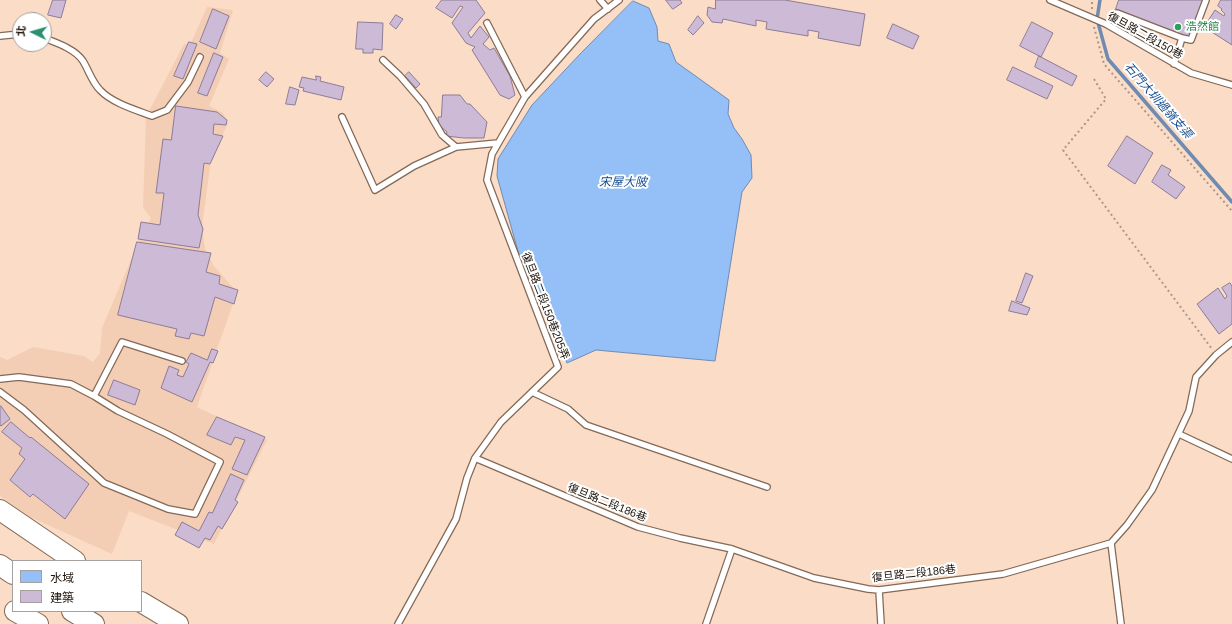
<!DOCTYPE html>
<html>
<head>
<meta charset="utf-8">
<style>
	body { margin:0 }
	#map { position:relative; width:1232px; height:624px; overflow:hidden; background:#fadcc7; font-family:Arial,"Noto Sans TC",sans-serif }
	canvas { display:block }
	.legend { position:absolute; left:12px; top:560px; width:130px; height:52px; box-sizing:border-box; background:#fff; border:1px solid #a4a09d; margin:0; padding:5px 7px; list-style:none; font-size:12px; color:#1c120a }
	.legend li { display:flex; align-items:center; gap:8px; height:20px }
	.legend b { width:20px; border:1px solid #a4a09d }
	.north { position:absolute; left:12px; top:12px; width:40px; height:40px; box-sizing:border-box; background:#fff; border:1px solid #a4a09d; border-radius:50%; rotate:275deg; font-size:11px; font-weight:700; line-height:16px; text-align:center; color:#1c120a }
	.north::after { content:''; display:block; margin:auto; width:14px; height:18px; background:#29916e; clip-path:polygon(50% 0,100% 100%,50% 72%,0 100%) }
</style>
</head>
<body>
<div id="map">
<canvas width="1232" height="624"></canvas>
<ul class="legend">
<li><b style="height:11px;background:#94bff7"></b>水域</li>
<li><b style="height:11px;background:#ccbad6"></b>建築</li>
</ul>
<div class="north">北</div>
</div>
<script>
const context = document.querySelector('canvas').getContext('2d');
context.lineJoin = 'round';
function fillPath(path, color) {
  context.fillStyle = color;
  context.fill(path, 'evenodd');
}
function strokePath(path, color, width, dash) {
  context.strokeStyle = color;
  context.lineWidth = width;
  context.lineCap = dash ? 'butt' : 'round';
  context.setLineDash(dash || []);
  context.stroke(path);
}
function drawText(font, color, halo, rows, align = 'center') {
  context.font = font + ' Arial,"Noto Sans TC",sans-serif';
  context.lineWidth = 4;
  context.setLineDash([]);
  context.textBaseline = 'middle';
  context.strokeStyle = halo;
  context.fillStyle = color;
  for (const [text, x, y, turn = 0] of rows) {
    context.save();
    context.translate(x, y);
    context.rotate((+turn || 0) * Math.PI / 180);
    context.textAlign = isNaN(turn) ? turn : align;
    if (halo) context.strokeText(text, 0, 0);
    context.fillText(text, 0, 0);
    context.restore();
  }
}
fillPath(new Path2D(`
	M207,7L233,10L220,53L229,59L209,106L223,113L228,123L211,160L202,226L205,249L214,266L237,292L197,407L267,440L214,544L129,511L112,554L28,516L0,496V357L7,360L33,347L84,356L93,362L100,353L102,328L142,234L151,218L143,208L146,117L184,44L190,45Z`), '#f3ceb4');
const water = new Path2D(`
	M633,1L649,8L657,27L658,41L669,44L676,62L729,100L728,114L734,128L742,139L751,155L752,178L742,192L715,361L596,350L567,363L519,255L497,176L498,159L532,105L581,53Z`);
fillPath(water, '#94bff7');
strokePath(water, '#708bb0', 1);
strokePath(new Path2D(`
	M1100,0L1097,19L1108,59L1232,202`), '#708bb0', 3.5);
const building = new Path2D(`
	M53,0H66L61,18L48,15Z
	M442,0H476L485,13L468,33L471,38L480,26L489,37L483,44L490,50L494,48L510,76L515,95L509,99L500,95L472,50L475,47L466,43L452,23L463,7L460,6L452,18L436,8Z
	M666,0H680L682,3L673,9Z
	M716,0H785L865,14L860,46L818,38L819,32L808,30V36L766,29L767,22L756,20V26L723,19L722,23L712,22L707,15L708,7L715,9Z
	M1119,0H1204L1190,38L1116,9Z
	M1221,0H1232V45L1204,27L1215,10L1224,16L1225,14L1221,10L1222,9L1218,6Z
	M213,9L229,16L216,49L200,42Z
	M396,15L403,19L396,29L390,24Z
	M698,16L704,23L693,35L688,30Z
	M358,22L383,23L382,50L373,49V53H363V49H356Z
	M1032,22L1053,33L1041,57L1020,46Z
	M893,24L919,36L913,49L887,38Z
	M189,42L197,44L183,79L174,76Z
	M214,53L223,57L207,96L198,93Z
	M1039,56L1077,76L1072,86L1035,67Z
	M1013,67L1053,86L1047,99L1007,80Z
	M266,72L274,79L267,87L259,80Z
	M409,72L420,84L416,88L405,76Z
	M316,76L321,77L320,81L344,87L341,100L303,91L304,88L299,87L302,77L316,80Z
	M290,87L299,90L295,105L286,104Z
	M443,95H460L467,104H470L487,122L484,138H464L446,136L447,132L439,125L438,117H441Z
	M176,106L217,112L227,120L226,125L214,124L213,134L223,136L210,164L204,163L198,215L203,229L199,248L138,239L141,222L160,225L164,193H156L163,139L171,140Z
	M1127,136L1153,153L1135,184L1108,166Z
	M1162,165L1171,170L1168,175L1185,187L1176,199L1152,182Z
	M137,242L211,253L206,272L220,276L219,284L238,290L234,304L215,297L204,336L191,333L189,339L175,336L177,329L118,315Z
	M1026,273L1033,276L1022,303L1016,301Z
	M1230,283L1232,286V324L1219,334L1197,304L1218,288L1225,299L1227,296L1222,288Z
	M1012,301L1030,308L1027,315L1009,311Z
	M212,349L218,351L213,363L210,362L192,402L161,388L169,366L179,370L177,375L183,377L189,364L186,362L191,353L207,360Z
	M114,380L140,390L135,405L108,395Z
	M1,406L10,419L1,426L0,425V407Z
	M217,417L265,437L247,475L232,469L245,440L235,437L231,445L207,435Z
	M11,422L30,438L31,437L89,484L65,519L33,494L30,497L10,480L25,459L19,454L22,448L2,432Z
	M231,474L244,480L235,500L238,502L222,529L218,526L210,540L205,538L199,548L175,535L182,522L199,531L209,512L212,513Z`);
fillPath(building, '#ccbad6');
strokePath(building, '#8d7c96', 1);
const service = new Path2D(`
	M600,0L608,9
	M1050,0L1106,24L1191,73L1232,85
	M1117,13L1182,38L1174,64
	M487,23L525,97
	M0,36L20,34
	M44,38C57,43 75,49 83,61C89,71 92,82 100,90C112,103 136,110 152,116L167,110L188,82L200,57
	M1182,38L1191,40L1206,0
	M383,60L400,76L424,104L442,135L456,147
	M342,117L375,190L414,166L456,147L498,143
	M0,379L19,377L71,384L94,396L118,411L167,434L220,462L195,514L168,509L104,483L24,410L0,392
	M532,392L568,409L586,425L767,487
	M94,396L122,342L182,361
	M1179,434L1232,459
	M475,458L638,527L680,538L732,549L814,578L868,589L879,590L1003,574L1111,543L1127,525L1152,490L1189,411L1196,377L1216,355L1232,342
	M1111,543L1121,624
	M879,590L881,624
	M398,624L456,519L467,478L475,458L501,422L558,367L487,180L492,154L525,97L594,19L619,0
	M706,624L732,549`);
const motorway = new Path2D(`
	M0,510L75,561
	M0,565L13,574
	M141,602L178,624
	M15,611L38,624
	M72,611L94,624`);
strokePath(service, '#836956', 8);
strokePath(motorway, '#836956', 22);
strokePath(new Path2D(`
	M1092,9V0
	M1094,27L1104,64L1232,211
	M1094,79L1106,99L1063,150L1212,349`), '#ad9685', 2, [2, 3]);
strokePath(service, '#fff', 5.5);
strokePath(motorway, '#fff', 20);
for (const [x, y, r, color] of [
	[1178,27,4,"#2e9e5b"]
]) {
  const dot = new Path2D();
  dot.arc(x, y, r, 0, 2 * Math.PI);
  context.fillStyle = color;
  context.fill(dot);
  strokePath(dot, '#fff', 1.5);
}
drawText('11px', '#27864d', '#fff', [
	["浩然館",1186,27]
], 'left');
drawText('11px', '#1c120a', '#fff', [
	["復旦路二段150巷",1145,36,29],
	["復旦路二段150巷205弄",545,306,69],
	["復旦路二段186巷",607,503,22],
	["復旦路二段186巷",914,574,-6]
]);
drawText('italic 12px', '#174e90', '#fff', [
	["石門大圳過嶺支渠",1158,101,49],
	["宋屋大陂",623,183]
]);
</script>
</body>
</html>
